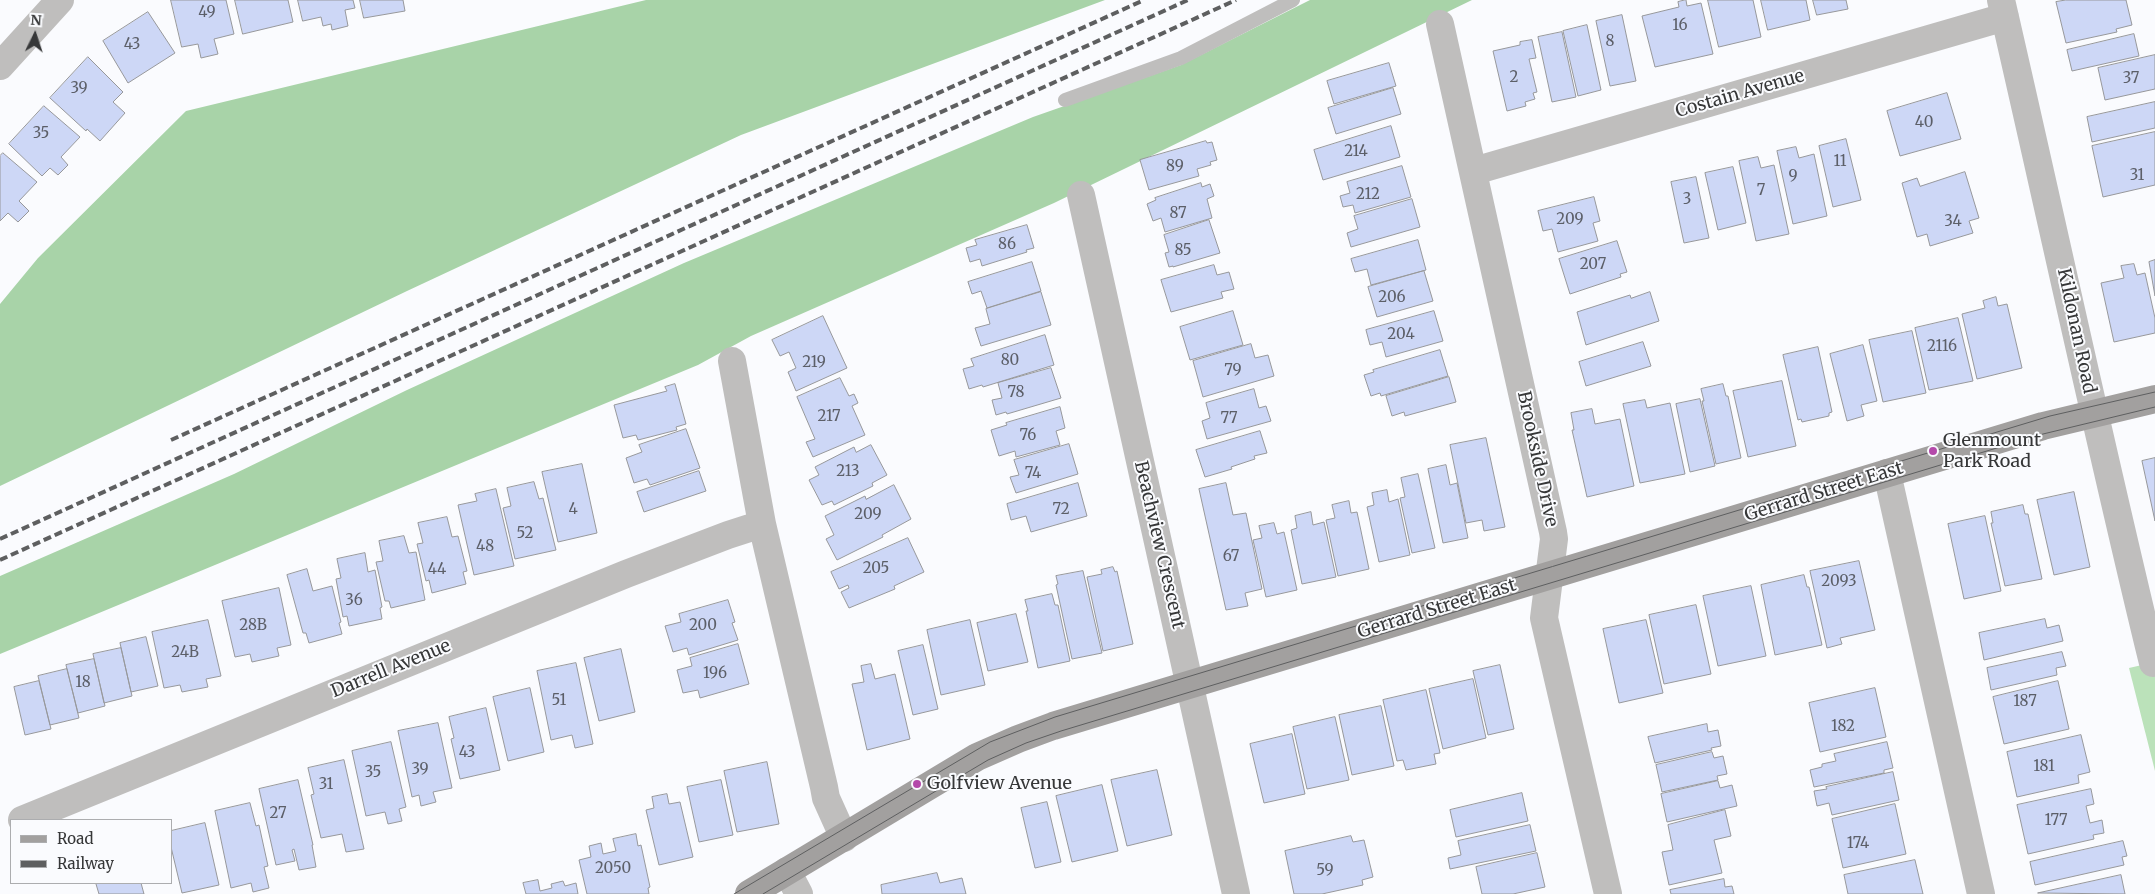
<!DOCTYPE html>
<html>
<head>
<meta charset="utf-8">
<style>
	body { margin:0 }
	#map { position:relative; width:2155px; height:894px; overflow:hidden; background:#fafbfe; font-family:Merriweather,serif }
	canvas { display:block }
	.legend { position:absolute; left:10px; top:819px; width:162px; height:65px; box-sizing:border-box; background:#fafbfe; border:1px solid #acadaf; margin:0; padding:6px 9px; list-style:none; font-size:15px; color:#363738 }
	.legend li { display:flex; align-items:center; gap:10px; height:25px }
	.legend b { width:25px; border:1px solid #acadaf }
	.north { position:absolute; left:10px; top:10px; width:50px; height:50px; -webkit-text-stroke:4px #fafbfe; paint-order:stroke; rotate:4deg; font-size:14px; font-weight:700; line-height:20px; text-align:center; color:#363738 }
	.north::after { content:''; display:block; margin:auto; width:18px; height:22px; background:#363738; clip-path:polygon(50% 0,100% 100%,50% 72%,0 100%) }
</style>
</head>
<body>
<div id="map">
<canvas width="2155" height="894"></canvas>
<ul class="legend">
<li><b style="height:6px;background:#a2a09f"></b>Road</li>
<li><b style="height:6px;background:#5e5f60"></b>Railway</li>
</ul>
<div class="north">N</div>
</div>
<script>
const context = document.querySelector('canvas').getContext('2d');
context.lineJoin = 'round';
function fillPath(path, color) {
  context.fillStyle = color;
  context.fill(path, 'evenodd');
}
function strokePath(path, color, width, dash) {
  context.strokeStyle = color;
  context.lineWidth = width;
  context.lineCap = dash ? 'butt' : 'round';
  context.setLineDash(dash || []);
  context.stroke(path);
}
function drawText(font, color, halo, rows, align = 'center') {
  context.font = font + ' Merriweather,serif';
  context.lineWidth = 4;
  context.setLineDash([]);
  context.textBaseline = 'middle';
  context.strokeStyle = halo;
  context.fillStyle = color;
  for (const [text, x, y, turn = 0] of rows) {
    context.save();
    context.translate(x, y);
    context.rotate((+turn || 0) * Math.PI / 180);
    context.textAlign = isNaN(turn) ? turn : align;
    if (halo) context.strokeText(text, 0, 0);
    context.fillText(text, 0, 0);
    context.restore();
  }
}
fillPath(new Path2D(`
	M2155,662V771L2129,668Z`), '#bbe2ba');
fillPath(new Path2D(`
	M646,0H1105L741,135L407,291L0,486V304L38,258L186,111Z
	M1310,0H1472L1054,203L751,336L698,365L0,654V576L234,474L407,390L684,263L1033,117L1181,65Z`), '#a8d3a8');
const building = new Path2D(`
	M171,0H226L234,34L214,39L218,54L201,58L198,44L182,47Z
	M235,0H288L293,22L243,34Z
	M298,0H353L355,8L345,10L348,26L332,30L331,24L323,26L321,17L303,21Z
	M360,0H403L405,11L364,18Z
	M1686,0L1687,6L1701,3L1713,54L1655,67L1642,16L1679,7L1678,2Z
	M1708,0H1753L1761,37L1719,47Z
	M1761,0H1806L1810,20L1768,30Z
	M1813,0H1846L1848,9L1817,15Z
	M2066,0H2126L2132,25L2116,29L2117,32L2066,43L2056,2Z
	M148,12L175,53L128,83L103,41Z
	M1622,15L1636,81L1610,86L1596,21Z
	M1587,25L1601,90L1578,96L1563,31Z
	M1562,32L1576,97L1552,102L1538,37Z
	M2134,34L2139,56L2072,71L2067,50Z
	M1532,40L1536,58L1529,59L1537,92L1533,93L1535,99L1525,102L1526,106L1507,111L1493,51L1520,45V42Z
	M2155,55V89L2105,100L2098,68Z
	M88,57L123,92L113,102L125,113L100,141L87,129L86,131L50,98Z
	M1389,63L1396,86L1334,104L1327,81Z
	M1393,88L1401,114L1336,134L1328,108Z
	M1947,93L1961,139L1900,156L1887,111Z
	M2155,102V128L2092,142L2087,117Z
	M44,106L80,137L61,157L68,165L58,175L50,168L42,176L9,144Z
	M1391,126L1400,157L1323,180L1314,150Z
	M2155,132V185L2103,197L2092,146Z
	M1846,139L1861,200L1833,207L1819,146Z
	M1206,141L1207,143L1212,142L1217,160L1210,162L1211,165L1197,169L1199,176L1149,190L1140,160Z
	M1796,147L1799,158L1814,154L1827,216L1793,224L1777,151Z
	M3,153L37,182L19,201L29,211L18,222L8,213L0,221V156Z
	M1758,157L1761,168L1774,165L1789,234L1756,241L1739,161Z
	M1402,166L1411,197L1355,213L1353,205L1343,207L1340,196L1350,193L1347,182Z
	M1733,167L1746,223L1718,230L1705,173Z
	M1965,172L1979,218L1969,221L1973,233L1930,246L1927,234L1917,237L1902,183L1917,178L1920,186Z
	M1696,177L1709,238L1684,243L1671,182Z
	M1201,183L1202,187L1210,184L1214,196L1207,199L1212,218L1165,232L1161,218L1153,221L1147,204L1156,200L1155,198Z
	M1594,197L1600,221L1593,223L1598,241L1558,252L1552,229L1543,231L1538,211Z
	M1412,199L1420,227L1351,247L1347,233L1358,229L1354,216Z
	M1209,220L1220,253L1173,267V266L1169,267L1165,253L1169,252L1164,235Z
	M1027,225L1034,248L1026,250L1027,252L982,266L980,259L970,262L966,248L977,245L975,240Z
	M1418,240L1426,270L1371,285L1367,269L1355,272L1351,259Z
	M1617,241L1627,272L1620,274L1621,277L1570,294L1559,259Z
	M2155,260V296L2149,262Z
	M1032,262L1041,291L987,308L981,291L972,294L968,282Z
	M2134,264L2137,275L2145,273L2155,318V333L2114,342L2101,283L2124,278L2121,266Z
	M1214,265L1217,275L1229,272L1234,289L1221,292L1223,298L1171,312L1161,280Z
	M1424,271L1433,301L1377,317L1368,287Z
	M1041,292L1051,325L981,346L975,328L990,324L986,309Z
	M1650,292L1659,321L1586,345L1577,312L1630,295L1631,298Z
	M1996,297L1998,306L2007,304L2022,368L1977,379L1962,314L1985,308L1983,301Z
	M1233,311L1243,345L1190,360L1180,327Z
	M1434,311L1443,341L1386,357L1382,342L1370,345L1366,330Z
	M823,316L847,368L796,391L788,372L796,368L789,352L780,356L772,340Z
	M1958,318L1973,381L1929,390L1915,328Z
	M1912,331L1926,393L1883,402L1869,340Z
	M1045,335L1054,365L983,387L982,385L969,389L963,369L974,366L971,359Z
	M1643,342L1651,366L1586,386L1579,362Z
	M1251,344L1255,358L1268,355L1274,376L1203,397L1193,361Z
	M1863,345L1877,401L1861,405L1864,416L1847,421L1830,354Z
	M1818,347L1832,412L1829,413V416L1802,422L1801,419L1798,420L1783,355Z
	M1440,350L1448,376L1381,396L1380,393L1371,396L1364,375L1374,372L1373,370Z
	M1051,368L1061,398L1007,414L1006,412L996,415L992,400L1002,398L998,383Z
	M1449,377L1456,402L1405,416L1404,412L1392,416L1386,396Z
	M840,378L849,396L854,394L858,403L852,406L865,435L813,457L806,442L815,439L797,397Z
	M1782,381L1796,446L1748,457L1733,391Z
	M675,384L686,424L676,427L677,430L638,440L636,435L623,438L614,405L667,391L665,387Z
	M1723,384L1726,396H1728L1741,458L1716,464L1702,401H1704L1701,389Z
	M1254,389L1259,408L1266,406L1271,421L1207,439L1202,421L1210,418L1206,403Z
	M1700,399L1715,466L1690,472L1676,404Z
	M1645,400L1647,408L1670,403L1685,474L1640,483L1623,404Z
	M1060,407L1065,428L1056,431L1060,445L1016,457L1015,451L999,456L991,430L1007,425L1006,423Z
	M1592,409L1595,424L1620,419L1634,486L1587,497L1572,430H1574L1571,413Z
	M686,429L700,468L650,485L647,479L634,483L626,458L642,452L639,445Z
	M1260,431L1267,453L1254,456L1255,459L1231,467L1232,469L1205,477L1196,450Z
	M1486,438L1505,527L1484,531L1482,520L1466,523L1450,445Z
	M1069,444L1078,474L1016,493L1010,477L1019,475L1014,460Z
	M871,445L887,475L872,483L873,486L834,505L832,501L822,505L809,480L819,475L815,467L854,447L856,452Z
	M2155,458V521L2142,461Z
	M582,464L597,533L558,542L542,472Z
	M1446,465L1450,485L1457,483L1468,538L1443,543L1428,469Z
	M699,471L706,491L644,512L637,492Z
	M1418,474L1435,548L1412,553L1400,498L1405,497L1401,478Z
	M534,482L539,499L543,498L556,550L515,559L503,508L511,506L507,488Z
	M1078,483L1087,516L1031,532L1026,516L1011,520L1007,504Z
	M1226,483L1233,515L1246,513L1262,589L1245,593L1248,606L1226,610L1199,489Z
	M894,485L911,519L882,535L883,537L837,560L826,539L834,535L825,516L865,496L866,499Z
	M496,489L514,566L474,575L458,505L477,501L475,494Z
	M1387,490L1389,502L1398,499L1410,555L1379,562L1367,507L1374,505L1372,493Z
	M2074,492L2090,567L2054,575L2037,500Z
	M1349,501L1351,513L1357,512L1369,569L1338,576L1326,520L1335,518L1332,505Z
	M2023,505L2025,514H2028L2042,579L2005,586L1991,523H1993L1991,512Z
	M1311,512L1313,525L1324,522L1336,577L1302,584L1291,530L1297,528L1295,516Z
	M1985,516L2001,591L1964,599L1948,524Z
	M447,517L452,537L458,536L467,571L463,572L466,584L432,593L429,580L426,581L417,544L423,543L418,523Z
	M1274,523L1277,534L1284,532L1297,590L1266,597L1253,540L1262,538L1259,526Z
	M404,536L409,553L416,552L425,600L391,608L389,601H385L376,562L383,561L379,541Z
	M908,538L924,572L894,586L895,589L849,608L841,592L849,588L848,585L839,589L831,572Z
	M365,553L368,572L375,570L382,607L380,608L382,619L349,626L347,616L343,617L336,579L341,578L337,559Z
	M1859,561L1875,630L1840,638L1842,644L1827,648L1810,571Z
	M1113,567L1115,572L1117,571L1133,644L1103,651L1087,577L1102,574L1101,570Z
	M307,569L313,591L332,586L341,622L339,623L342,634L309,643L306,633H303L287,575Z
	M1083,571L1102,653L1072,659L1056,585L1058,584L1056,576Z
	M1804,575L1807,587H1809L1822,645L1775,655L1761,585Z
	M1751,586L1766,656L1718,666L1703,596Z
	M279,588L291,645L277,648L279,656L252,662L250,654L235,657L222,601Z
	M1052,594L1055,605H1058L1070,661L1038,668L1026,611H1028L1025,600Z
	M728,600L735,622L732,623L738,640L689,655L687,648L673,652L665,626L681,622L679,614Z
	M1696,605L1711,674L1664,684L1649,615Z
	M1016,614L1028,662L988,671L977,623Z
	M2045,619L2047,628L2059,625L2063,641L1984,660L1979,633Z
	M208,620L221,676L206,679L208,687L182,692L180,685L164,688L152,632Z
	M970,620L985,685L941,695L927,630Z
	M1646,620L1663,693L1619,703L1603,629Z
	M146,637L158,686L131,692L120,643Z
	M738,644L749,684L700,698L698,690L683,693L677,670L692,666L690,658Z
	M923,645L938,709L913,715L898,651Z
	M121,648L132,696L104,703L93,654Z
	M621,649L635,712L599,721L584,658Z
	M2062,652L2066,666L2056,668L2057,675L1991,690L1987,668Z
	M94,659L105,706L78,713L66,665Z
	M576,663L593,744L575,748L572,735L551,740L537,671Z
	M871,664L875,679L895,674L910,739L867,750L852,684L864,682L861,666Z
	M1500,665L1514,729L1488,735L1473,671Z
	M67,669L79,718L50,725L38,676Z
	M1473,679L1486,738L1443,749L1429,689Z
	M39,681L51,729L25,735L14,687Z
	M2058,681L2069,729L2004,744L1993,697Z
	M530,688L544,752L508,761L493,697Z
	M1875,688L1886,737L1820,752L1809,703Z
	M1426,690L1440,753L1434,754L1436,764L1406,770L1403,760L1397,761L1383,700Z
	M1381,706L1394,766L1352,775L1339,715Z
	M486,708L500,770L460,779L451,739L454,738L449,717Z
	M1335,717L1349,780L1307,789L1293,727Z
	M438,723L452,788L433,792L436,802L421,806L419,795L412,797L398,731Z
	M1707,724L1708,732L1718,730L1721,746L1711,748L1712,750L1655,763L1648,737Z
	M1292,734L1305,794L1264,803L1250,744Z
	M2081,735L2090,772L2078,775L2079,783L2017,797L2007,752Z
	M391,742L406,807L399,809L402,821L388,824L385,812L366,816L352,751Z
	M1887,742L1893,768L1884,770V773L1814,787L1810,770L1822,767V764L1836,761L1834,754Z
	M1712,752L1714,758L1723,756L1727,774L1717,776L1718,780L1662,792L1656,765Z
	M344,760L364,849L346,852L342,834L321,838L311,795L314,794L308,768Z
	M767,762L779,824L737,832L724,771Z
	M1157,770L1172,835L1127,846L1111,780Z
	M1893,772L1899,800L1832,815L1829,803L1817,806L1814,791L1827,789L1826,787Z
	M298,780L313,845H312L316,867L299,870L294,849L292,850L295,861L276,865L259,789Z
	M721,780L733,835L699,842L687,787Z
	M1718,781L1720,788L1732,785L1737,806L1667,822L1661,794Z
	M1102,785L1118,851L1072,862L1056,796Z
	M2091,789L2094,804L2086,806L2090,823L2102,820L2104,833L2093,835L2094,839L2028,854L2017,805Z
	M1522,793L1528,821L1456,837L1450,810Z
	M667,794L669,804L680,802L693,857L659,865L646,810L654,808L652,797Z
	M1047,802L1061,862L1035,868L1021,808Z
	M250,803L256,826L259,825L268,866L264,867L269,888L253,892L251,883L231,888L215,811Z
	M1895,804L1906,854L1843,868L1832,819Z
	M1725,810L1731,836L1714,840L1722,873L1669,885L1662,852L1673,850L1668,825Z
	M205,823L219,885L182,893L171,847V831Z
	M1530,825L1536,851L1450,869L1448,858L1461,855L1458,841Z
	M636,834L638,846L641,845L650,887L648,888L649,894H587L579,860L591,857L589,846L601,843L603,854L616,851L613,839Z
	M1351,836L1353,842L1364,840L1373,877L1362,880L1363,885L1322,894H1294L1285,851Z
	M2123,841L2127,856L2122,857L2124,865L2035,885L2030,862Z
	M1537,853L1545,887L1513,894H1482L1476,867Z
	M1915,860L1923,894H1848L1844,875Z
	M937,873L940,883L962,878L966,894H882L881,885Z
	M2121,875L2125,894L2038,893Z
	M1724,879L1725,887L1732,886L1734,894H1671L1670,890Z
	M538,880L540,891L552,888L551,884L563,881L565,886L576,883L578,894H526L523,883Z
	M103,883H141L144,894H99L96,884Z`);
fillPath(building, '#cdd7f6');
strokePath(building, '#97989b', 1);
strokePath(new Path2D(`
	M1065,100L1181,58L1293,0`), '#bfbebd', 14);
strokePath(new Path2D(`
	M2001,0C2052,221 2099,442 2153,663
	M1440,24L1553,532L1554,539L1544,618L1608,894
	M0,66L60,0
	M1474,171L2005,17
	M1081,195L1236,894
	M732,361L762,524L824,787L826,798L844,838
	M1887,473L1981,894
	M22,820L626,574L728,535L762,524
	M787,871L799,894`), '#bfbebd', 28);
strokePath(new Path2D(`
	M749,894L977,757L1018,739L1053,726L2043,426L2155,399`), '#a2a09f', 28);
strokePath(new Path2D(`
	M734,894L990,742L1055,717L2050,416L2155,392
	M763,894L988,760L1026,743L1061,731L2043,434L2155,407`), '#5e5f60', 1);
strokePath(new Path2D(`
	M171,440L1144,0
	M0,539L1188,0
	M0,560L1236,0`), '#5e5f60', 4, [8, 4]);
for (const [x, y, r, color] of [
	[1933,451,5,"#b449aa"],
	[917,784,5,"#b449aa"]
]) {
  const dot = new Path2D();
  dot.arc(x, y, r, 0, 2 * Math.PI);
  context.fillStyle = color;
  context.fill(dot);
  strokePath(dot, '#fafbfe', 2);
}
drawText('15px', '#5c5f68', null, [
	["49",207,13],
	["16",1680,26],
	["8",1610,42],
	["43",132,45],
	["2",1514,78],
	["37",2131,79],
	["39",79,89],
	["40",1924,123],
	["35",41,134],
	["214",1356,152],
	["11",1840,162],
	["89",1175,167],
	["31",2137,176],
	["9",1793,177],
	["7",1761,191],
	["212",1368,195],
	["3",1687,200],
	["87",1178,214],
	["209",1570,220],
	["34",1953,222],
	["86",1007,245],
	["85",1183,251],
	["207",1593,265],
	["206",1392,298],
	["204",1401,335],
	["2116",1942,347],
	["80",1010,361],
	["219",814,363],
	["79",1233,371],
	["78",1016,393],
	["217",829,417],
	["77",1229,419],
	["76",1028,436],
	["213",848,472],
	["74",1033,474],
	["4",573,510],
	["72",1061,510],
	["209",868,515],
	["52",525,534],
	["48",485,547],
	["67",1231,557],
	["205",876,569],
	["44",437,570],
	["2093",1839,582],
	["36",354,601],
	["28B",253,626],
	["200",703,626],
	["24B",185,653],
	["196",715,674],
	["18",83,683],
	["51",559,701],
	["187",2025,702],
	["182",1843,727],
	["43",467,753],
	["181",2044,767],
	["39",420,770],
	["35",373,773],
	["31",326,785],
	["27",278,814],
	["177",2056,821],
	["174",1858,844],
	["2050",613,869],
	["59",1325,871]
]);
drawText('18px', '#363738', '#fafbfe', [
	["Costain Avenue",1740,94,-16],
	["Kildonan Road",2076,331,78],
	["Brookside Drive",1537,459,78],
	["Gerrard Street East",1824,492,-17],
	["Beachview Crescent",1159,545,77],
	["Gerrard Street East",1437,609,-17],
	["Darrell Avenue",391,669,-22]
]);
drawText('18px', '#363738', '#fafbfe', [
	["Glenmount",1943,441],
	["Park Road",1943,462],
	["Golfview Avenue",927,784]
], 'left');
</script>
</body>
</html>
